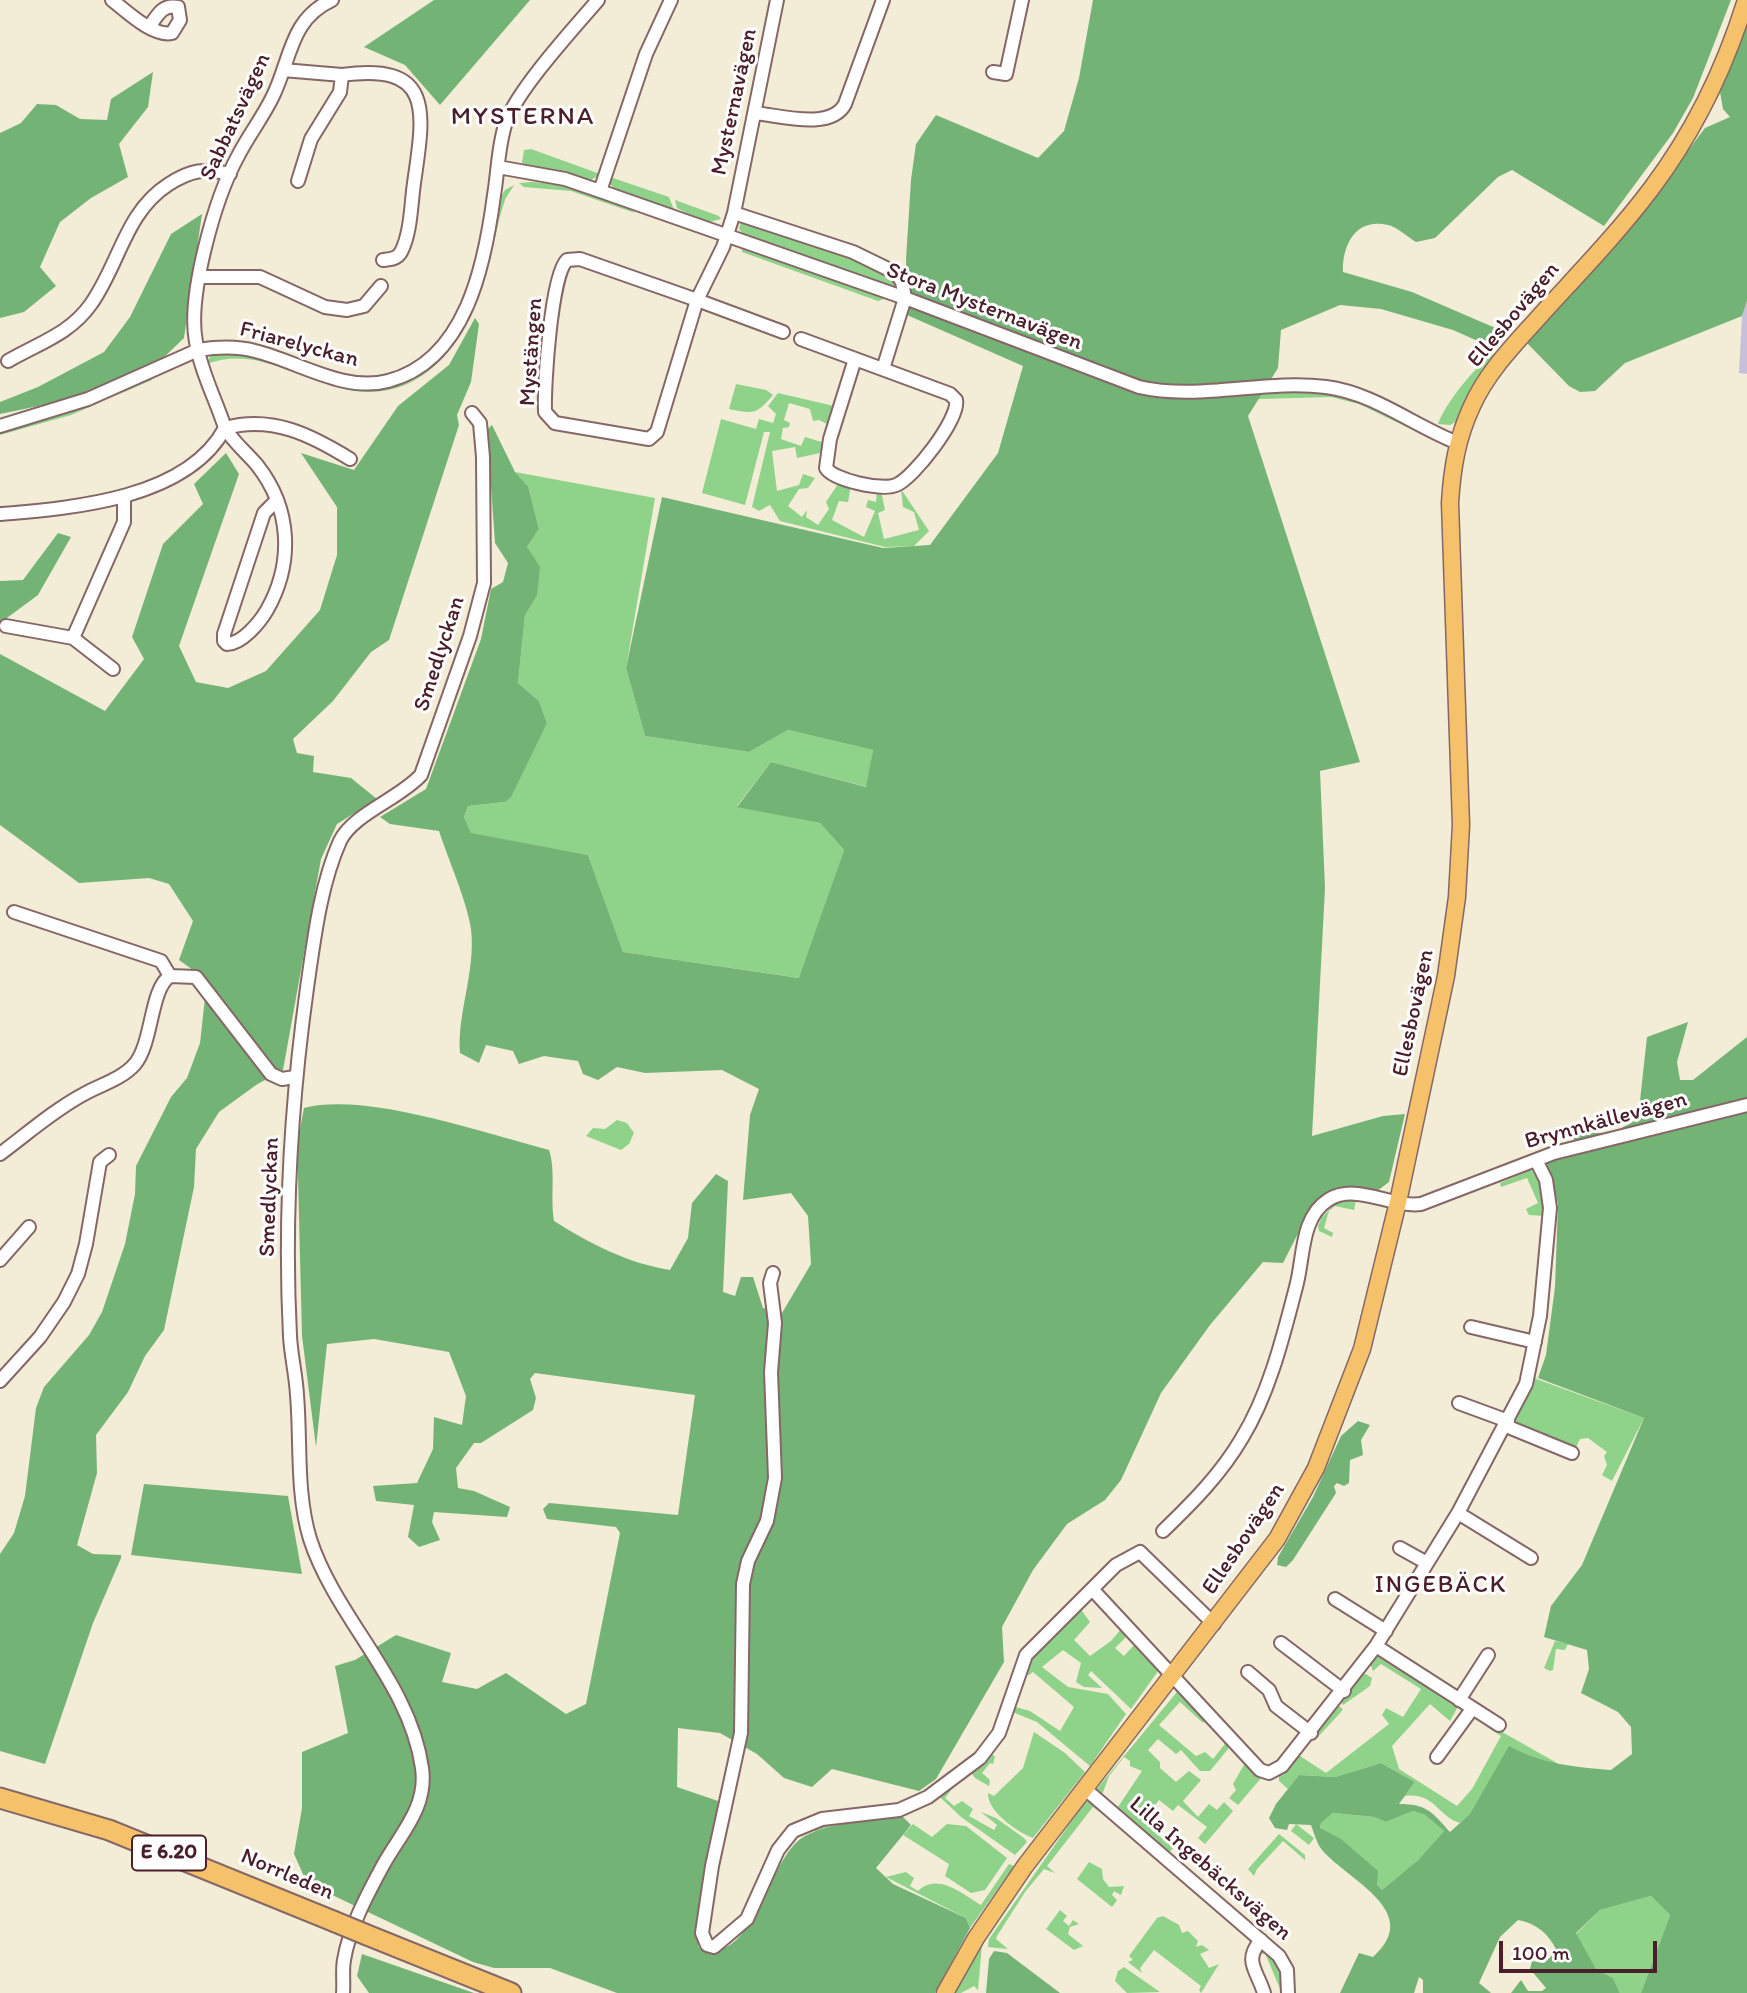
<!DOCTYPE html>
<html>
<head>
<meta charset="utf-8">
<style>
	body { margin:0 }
	#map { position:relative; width:1747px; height:1993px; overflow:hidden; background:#f3ecd6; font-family:Itim,sans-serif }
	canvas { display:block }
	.scale { position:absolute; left:1499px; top:1941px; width:158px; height:32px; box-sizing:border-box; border:4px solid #4a1f2b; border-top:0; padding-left:9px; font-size:21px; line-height:24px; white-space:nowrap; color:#4a1f2b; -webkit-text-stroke:5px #fff; paint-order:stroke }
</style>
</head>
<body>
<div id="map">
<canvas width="1747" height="1993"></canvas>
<div class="scale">100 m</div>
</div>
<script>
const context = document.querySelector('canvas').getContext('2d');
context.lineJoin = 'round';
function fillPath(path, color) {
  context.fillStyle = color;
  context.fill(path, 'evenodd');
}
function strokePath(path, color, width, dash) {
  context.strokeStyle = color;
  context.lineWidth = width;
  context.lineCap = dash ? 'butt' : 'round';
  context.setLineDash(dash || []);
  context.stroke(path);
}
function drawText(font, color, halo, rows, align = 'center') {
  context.font = font + ' Itim,sans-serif';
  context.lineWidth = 6;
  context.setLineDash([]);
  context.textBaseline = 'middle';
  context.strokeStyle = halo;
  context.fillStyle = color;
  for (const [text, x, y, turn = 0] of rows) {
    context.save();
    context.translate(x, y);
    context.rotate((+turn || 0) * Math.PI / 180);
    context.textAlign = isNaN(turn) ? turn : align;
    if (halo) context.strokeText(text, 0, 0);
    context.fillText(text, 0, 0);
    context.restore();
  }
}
fillPath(new Path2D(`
	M1747,301V374L1739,373L1742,316Z`), '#c6c0da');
fillPath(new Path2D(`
	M531,149L600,174L590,181L522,163L524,150Z
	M610,177L669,197L674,210L615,190L609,182Z
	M532,182L562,184L624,204L635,213L571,191L524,187L519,183Z
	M514,185C511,191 506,196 504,203C496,227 493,252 486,276C468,337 427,401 354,391C339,389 323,382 308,377C270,364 245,351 206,364L212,354C240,349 270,360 297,366C319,371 371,388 391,386C464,380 482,257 498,202L505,190Z
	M675,200L719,216L721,219L705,223L677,208Z
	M741,222L845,253L895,277L897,286L892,287L746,237L739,229Z
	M742,247L882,296L884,299L878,301L742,252Z
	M1504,348L1459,420L1450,425L1438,424C1446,402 1481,357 1504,348Z
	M150,375L152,380L71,415L0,435V431C46,420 112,405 150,375Z
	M736,384L766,390L773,395C756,415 754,414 729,409Z
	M1299,392C1346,392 1381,410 1421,434L1359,404L1331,397L1191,401L1186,397Z
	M778,393L834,406L829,425L819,420L813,421L810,409L789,403L784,420L790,423L789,427L783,428L781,439L801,446L805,437L825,443L820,453L797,458L795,447L772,451L777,491L799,485L803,474L815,478L808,488L799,489L788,506L802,517L807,510L806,517L818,525L829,509L826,502L838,484L851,485L848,502L839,501L832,520L864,537L875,511L866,507L868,500L876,502L877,491H881L885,510L878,513L884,539L919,530L914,512L903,507L901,489L929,531L914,546L885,547L780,521L770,505L759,511L752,507L770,432H764L745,505L702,493L721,419L756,429L759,419L773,423L776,414L768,406Z
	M515,472L655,498L626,668L645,736L749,752L788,730L873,750L867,787L771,762L737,806L820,823L844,850L800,978L623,952L588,855L471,834L464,817L468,806L505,802L547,723L539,701L518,683L525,615L537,596L527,547L539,529L528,486Z
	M617,1120L627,1123L634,1133L629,1144L621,1150L586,1136L593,1128L605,1129Z
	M1531,1170L1542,1182L1545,1216L1529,1215L1526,1209L1538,1203L1527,1178L1501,1187L1500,1183Z
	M1343,1199L1356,1200L1354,1210L1335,1206L1329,1211L1324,1228L1333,1233L1332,1237L1319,1231L1318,1226L1322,1217L1332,1207L1330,1204Z
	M1531,1377L1644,1418L1612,1481L1602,1475L1607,1465L1604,1456L1607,1452L1588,1438L1580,1439L1575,1449L1514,1426Z
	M1080,1608L1090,1622L1074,1640L1090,1656L1111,1641L1122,1628L1128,1635L1115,1648L1124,1656L1136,1643L1161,1667L1131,1709L1091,1671L1088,1675L1102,1688L1084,1687L1076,1682L1081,1663L1063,1650L1042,1667L1068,1687L1108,1694L1126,1714L1090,1766L1037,1722L1010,1711L1012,1706L1030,1711L1060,1731L1074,1707L1033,1672L1029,1675L1023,1674L1028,1659Z
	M1555,1641L1568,1644L1565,1650L1556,1649L1553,1670L1550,1671L1544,1668Z
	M1379,1656L1459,1705L1450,1721L1430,1704L1392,1746L1399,1769L1457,1806L1472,1789L1501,1736L1487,1727L1488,1724L1564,1767L1535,1760L1460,1823C1438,1817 1435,1792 1405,1796L1415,1782L1381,1763L1335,1777L1299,1775L1288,1789L1279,1781V1775L1310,1741L1300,1756L1326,1773L1389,1724L1382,1715L1386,1708L1403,1717L1421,1689L1381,1664L1373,1671L1370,1663Z
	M1366,1674L1372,1678L1370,1686L1343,1705L1341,1702L1361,1675Z
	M1177,1692L1205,1721L1203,1723L1180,1702L1159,1725L1196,1756L1205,1752L1213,1759L1225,1744L1210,1725L1228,1744V1749L1210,1771H1200L1181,1750L1176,1754L1158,1739L1148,1750L1160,1762V1768L1176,1782L1189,1771L1201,1780L1183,1801L1198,1817L1209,1804L1217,1810L1224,1802L1233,1811L1205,1844L1198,1838L1207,1827L1178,1805L1173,1811L1159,1800L1143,1822L1173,1848L1169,1853L1118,1807L1142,1771L1130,1766V1761L1124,1757L1109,1776L1102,1795L1095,1791Z
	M1339,1706L1343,1709L1340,1713L1318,1737H1314Z
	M1034,1732L1065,1753L1085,1772L1033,1838C1017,1832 987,1811 988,1793L994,1796L1023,1768Z
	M987,1753L995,1756L993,1764L990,1763L982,1773L990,1780L989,1786L975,1778L970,1771Z
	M1245,1763L1262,1777L1238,1805L1229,1798L1236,1790L1233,1784Z
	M959,1780L945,1798L954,1806L962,1801L973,1809L969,1816L994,1830L997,1825L981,1812L996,1818L1024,1838L1027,1842L1015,1855L961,1817L940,1797L879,1820L816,1832L807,1826L864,1818Z
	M1089,1801L1100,1812L1093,1807L1047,1866L1055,1873L1044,1869L1025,1892L997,1936L996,1939L1008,1949L988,1947L989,1939L1085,1802Z
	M1413,1811L1425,1815L1444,1831L1418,1860L1382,1890C1363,1864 1349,1843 1320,1829L1321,1823L1333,1813L1374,1817L1386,1822Z
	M913,1824L932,1837L947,1824L966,1826L1007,1858L985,1890L971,1893L945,1876L949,1864L903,1835Z
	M1296,1824L1314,1838L1309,1845L1291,1831Z
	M1279,1834L1305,1855V1860L1283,1841L1257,1869L1254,1876L1248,1869Z
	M1089,1862L1102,1869L1103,1879L1109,1887L1124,1886L1121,1895L1114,1891L1112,1895L1117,1900L1112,1907L1077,1879Z
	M1009,1864L1014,1866L970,1928L966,1918L886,1877L906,1872L914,1878L910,1886L918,1891C938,1872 962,1894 981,1905Z
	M1034,1866L982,1944L978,1990L974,1986L961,1993H952L977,1947Z
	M1651,1896L1670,1915L1641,1993H1620L1613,1978L1596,1969L1576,1934L1600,1910Z
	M1060,1910L1067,1916L1063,1921L1069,1926L1073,1920L1079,1924L1070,1927L1068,1934L1083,1946L1074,1950L1046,1929Z
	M1163,1916L1179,1925L1182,1933L1188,1931L1198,1941L1196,1947L1202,1945L1209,1950L1200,1954L1209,1968L1219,1964L1201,1993L1199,1990L1201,1986L1154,1950L1140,1968L1142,1973L1128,1962L1133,1960L1129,1956L1157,1918Z
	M1262,1949L1280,1966L1286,1993L1281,1991L1265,1953L1256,1956Z
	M1124,1967L1160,1992L1127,1993L1115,1981L1118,1971Z`), '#8fd28a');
fillPath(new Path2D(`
	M434,0H530L440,105L405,65L364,47Z
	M1093,0H1731L1693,98L1673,133L1604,226L1512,170L1498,177L1435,238L1416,242C1408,237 1397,227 1388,225C1355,217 1342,246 1343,272L1412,292L1500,330L1495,341L1480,342L1453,330L1381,309L1340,305L1281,330L1278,368L1248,416L1360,762L1320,771L1325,888L1312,1136L1383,1116L1405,1114L1389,1182L1377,1191L1350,1188L1306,1218L1283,1263L1263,1262L1210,1325L1161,1393L1121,1480L1105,1500L1067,1524L1033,1570L1002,1627L1004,1662L936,1779L919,1791L832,1769L812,1787L784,1778L757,1754L720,1733L678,1728L677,1787L718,1801L697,1938L699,1948C755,1969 767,1856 805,1836C832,1822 870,1822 900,1814L911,1825L876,1868L893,1884L966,1918L970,1928L935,1993H617L550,1968H494L473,1962L307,1883L294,1854L302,1808V1752L348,1733L335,1666L355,1660L396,1635L451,1653L442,1682L477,1689L506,1673L566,1714L586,1704L620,1533L616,1527L547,1519L543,1509L549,1503L678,1515L695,1395L535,1373L530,1379L536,1398L533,1410L481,1443H474L456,1468L458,1488L474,1491L510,1507L507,1517L434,1512L432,1522L440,1540L419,1547L408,1537L414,1505L376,1501L373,1486L417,1483L433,1449L434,1417L462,1425L466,1396L449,1352L374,1339L327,1344L316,1447L302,1336L298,1177V1140L304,1108C367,1092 483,1133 549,1150C556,1171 550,1196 554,1221C591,1244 627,1263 670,1270L688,1238L692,1203L716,1174L728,1181L723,1292L735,1296L741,1277H753L763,1308L782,1313L811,1264L808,1216L791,1193L743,1200L750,1115L759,1089L722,1070L645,1073L617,1067L598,1080L583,1074L578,1061L544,1056L519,1064L513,1051L486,1045L479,1063L460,1053C457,1013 476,971 471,929C467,901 448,859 439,831L390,824L380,817L426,789L481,639L491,589L503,582L508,563L495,543L487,430L492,425L515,472L528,486L539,529L527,547L540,567L537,596L525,615L518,683L539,701L547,723L511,797L505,802L468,806L464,817L471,833L588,855L623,952L799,978L844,850L820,823L737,807L771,762L866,787L873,750L788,730L749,752L645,736L626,668L662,497L883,548L930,545L998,453L1023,366L907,315L906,259L911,180L916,144L936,115L1038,158L1064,131L1079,78Z
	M1747,18V301L1742,316L1625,363L1595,391L1580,392L1569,386L1526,342L1638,217L1705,128L1730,117L1723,109L1720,92Z
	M153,72L148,107L119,144L128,177L91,198L60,222L40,267L56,286L24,312L0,318V133L21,123L37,104L56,105L80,119L107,120L111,99Z
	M202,214L184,338L161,360L63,401L0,414V402L38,387L104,352L130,317L171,234Z
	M475,318L479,324L471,382L457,415L459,425L389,640L371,652L333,701L293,739L297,753L314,756L313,772L351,778L377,799L337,824L321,859L283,1070L256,1085L219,1112L196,1149L194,1187L164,1330L145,1356L128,1392L96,1435L97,1473L77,1545L93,1554L121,1555V1558L93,1623L45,1764L0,1751V1554L14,1533L25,1496L36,1408L44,1387L89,1335L102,1312L125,1244L135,1194L136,1166L171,1097L187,1078L200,1043L207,980L179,960L193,921L169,884L149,878L79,883L0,825V654L105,711L144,659L132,637L163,544L203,504L194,484L226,453L239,474L179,646L196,682L228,688L266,671L320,610L337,555V507L301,453L354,470L398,406L449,365Z
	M58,533L71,537L38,595L0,623V581L23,580Z
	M1688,1022L1677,1062L1680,1080H1693L1747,1037V1993H1641L1670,1915L1651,1896L1600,1910L1576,1933L1596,1969L1613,1978L1620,1993H1511L1521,1980L1528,1991H1542L1546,1988L1530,1969L1532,1961L1544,1963L1557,1951C1549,1934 1536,1923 1518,1920L1500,1937L1479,1983L1491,1993H1423V1980L1419,1977L1414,1993H1340L1359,1953L1373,1957C1424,1912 1349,1881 1322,1850C1317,1844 1314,1833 1311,1825L1289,1824L1287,1830L1275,1828L1269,1818L1276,1804L1299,1775L1335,1777L1381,1763L1415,1782L1399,1804C1427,1804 1432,1812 1450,1832L1470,1814L1509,1746C1542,1764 1573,1767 1611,1770L1632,1754L1631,1727L1618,1712L1581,1693L1589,1669L1587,1650L1544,1637L1551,1606L1582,1565L1644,1418L1538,1378L1546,1355L1555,1287L1558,1204L1546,1162L1575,1152L1573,1133H1612L1638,1119L1647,1037ZM1413,1811L1425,1815L1444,1831L1418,1860L1382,1890L1377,1884L1378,1871L1341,1839L1320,1828L1321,1823L1333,1813L1374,1817L1386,1822Z
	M1358,1421L1370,1425L1361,1440L1363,1455L1350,1460L1349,1483L1344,1486L1337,1483L1334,1486L1336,1493L1293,1560L1286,1567L1277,1565L1278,1557L1313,1497L1341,1436Z
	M144,1484L288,1496L302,1574L131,1555Z
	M994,1951L1007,1953L1060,1993H986L989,1959Z
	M362,1954L474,1993H369L357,1976Z`), '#73b476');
const minor = new Path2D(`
	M112,0C126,11 153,37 172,33L180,20L178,7C163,4 158,14 150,26
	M777,0L734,213L723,247L697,300L580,259L567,260C551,275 544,386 545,412L555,423L649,439L657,432L697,300L783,332
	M283,70L342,75L340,92L311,139L298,181
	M993,72L1006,74L1022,0
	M342,75C435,62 424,113 414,183C411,204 411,233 401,252C397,259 391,259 383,260
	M754,113C779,115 831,131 845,104L883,0
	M498,167L565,179L600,191L905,298L1139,387C1200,401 1264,379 1326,387C1374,393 1414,426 1458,443
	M600,191L646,54L671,0
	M734,213L853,252L896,273L902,282L905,298L883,369
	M200,277H260L325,307L347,310L364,306L381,286
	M801,339L950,394L956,400C960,418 913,479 896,485C882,491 833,480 826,468L830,439L855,359
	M8,361C39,343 70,334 91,304C120,263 125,212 169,184C191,170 204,168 230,174
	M0,426L88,399L198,350C217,347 236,346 255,351C297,361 344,393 388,381C466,361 485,264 494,195C498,172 498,145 506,122C518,89 573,29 598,0
	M276,501L264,513L224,634V641L227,644C242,644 260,622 267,610C294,562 291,508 257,465C246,452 234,443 225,428C272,415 311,435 350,459
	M1,514C73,508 187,499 225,428C216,400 201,372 196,342C187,296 215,198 238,156C248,136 263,117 273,96C291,59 290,19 332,0
	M6,626L73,638L113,669
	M73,638L124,522V498
	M14,912L161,961L170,976
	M0,1154C27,1134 54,1110 84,1094C100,1085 122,1079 135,1064C153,1042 150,989 170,976L196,977L271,1074L282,1079L295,1077
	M0,1260L29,1227
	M773,1273L770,1283L775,1323L771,1372L775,1478L767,1521L748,1561L743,1584L741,1733L712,1866L702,1933L707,1945L714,1947L747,1919L778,1850L793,1831L822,1819L899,1810L928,1797L980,1758L999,1733L1026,1655L1092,1589L1260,1770L1269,1773L1282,1766L1376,1646L1458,1513L1526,1384L1540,1316L1550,1208L1546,1180L1536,1160
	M1471,1327L1535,1342
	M0,1381L40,1337L64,1302L78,1274L86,1244L100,1162L109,1155
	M1459,1403L1508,1421
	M1506,1426L1572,1453
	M1458,1513L1531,1558
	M1163,1531C1193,1502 1221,1474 1242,1438C1269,1394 1283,1337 1296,1287C1304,1259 1300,1218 1328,1200C1356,1182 1391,1208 1421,1204L1554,1153L1747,1105
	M1400,1548L1427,1563
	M1092,1589L1116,1565L1140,1552L1214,1624
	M1335,1599L1386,1631
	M1281,1643L1344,1691
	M1376,1646L1499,1725
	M1248,1672L1269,1690L1276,1706L1311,1733
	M1459,1700L1488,1655
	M1437,1757L1472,1709
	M1084,1788L1279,1956L1287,1970L1288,1993
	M1261,1940C1243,1961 1257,1970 1264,1993
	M343,1993C344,1982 342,1971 344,1960C349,1929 366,1897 381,1869C398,1836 428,1809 422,1768C410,1682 336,1619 310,1539C296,1493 301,1442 297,1395C296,1375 291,1356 290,1336C284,1220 291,1103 307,988C314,940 320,886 340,841C353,814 399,799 421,775L470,636L484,583L483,457L480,423L472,413`);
const major = new Path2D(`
	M945,1993L976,1938L1025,1866L1277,1539L1316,1468L1362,1349L1398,1202L1446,976L1457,897L1461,825L1450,503C1452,469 1457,438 1472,406C1487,372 1515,344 1539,317C1577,275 1617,234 1651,189C1694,132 1725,68 1746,0`);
const highway = new Path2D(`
	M0,1798L109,1830L333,1921
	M367,1935L511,1993`);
strokePath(minor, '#856767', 16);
strokePath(major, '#856767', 19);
strokePath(highway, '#856767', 23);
strokePath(minor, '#fff', 12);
strokePath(major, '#f6c16b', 16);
strokePath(highway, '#f6c16b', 19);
const highwayBridge = new Path2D(`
	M333,1921L367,1935`);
strokePath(highwayBridge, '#856767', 23, []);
strokePath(highwayBridge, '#f6c16b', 19);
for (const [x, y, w] of [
	[169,1853,74]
]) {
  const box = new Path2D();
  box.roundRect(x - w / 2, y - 17.5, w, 35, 5);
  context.fillStyle = '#fff';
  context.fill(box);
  strokePath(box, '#4a1f2b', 2);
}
drawText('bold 21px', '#4a1f2b', null, [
	["E 6.20",169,1853]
]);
drawText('23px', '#4a1f2b', '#fff', [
	["Mysternavägen",735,102,-78],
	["Sabbatsvägen",236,117,-65],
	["Stora Mysternavägen",984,307,21],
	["Ellesbovägen",1514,315,-50],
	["Friarelyckan",299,345,15],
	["Mystängen",532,352,-86],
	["Smedlyckan",440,654,-72],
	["Ellesbovägen",1414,1013,-78],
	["Brynnkällevägen",1606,1121,-15],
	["Smedlyckan",270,1197,-88],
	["Ellesbovägen",1244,1539,-56],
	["Lilla Ingebäcksvägen",1210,1869,41],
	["Norrleden",287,1875,23]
]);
context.letterSpacing = '2px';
drawText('24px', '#4a1f2b', '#fff', [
	["INGEBÄCK",1441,1586]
]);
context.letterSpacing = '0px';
context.letterSpacing = '2px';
drawText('26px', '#4a1f2b', '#fff', [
	["MYSTERNA",523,117]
]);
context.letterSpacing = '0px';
</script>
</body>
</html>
